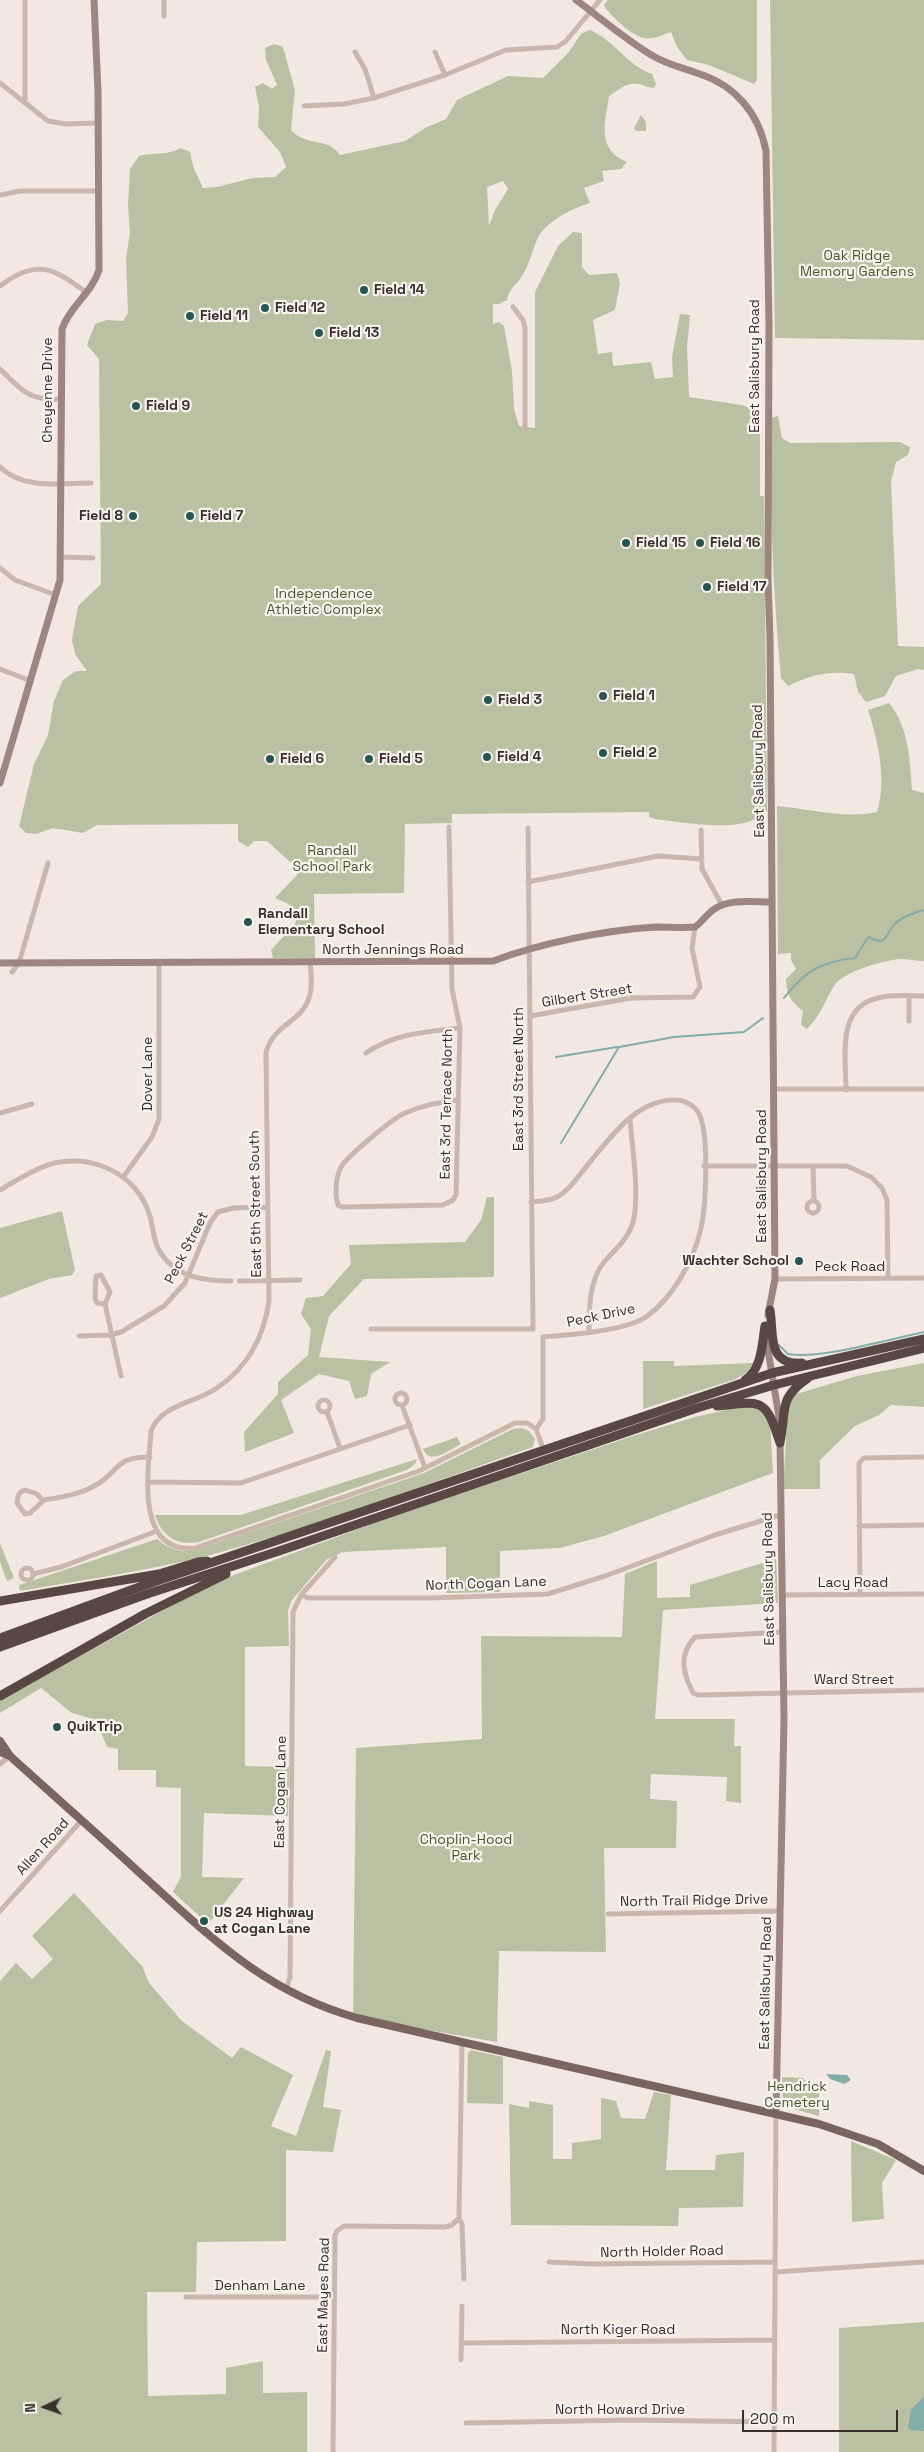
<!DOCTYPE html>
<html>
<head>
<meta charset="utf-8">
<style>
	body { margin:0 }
	#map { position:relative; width:924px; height:2452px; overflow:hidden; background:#f2e8e1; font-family:"Space Grotesk",sans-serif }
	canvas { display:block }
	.north { position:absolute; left:20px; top:2382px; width:50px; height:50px; -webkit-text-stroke:4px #f9f3ee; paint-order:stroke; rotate:267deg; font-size:14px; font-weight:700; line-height:20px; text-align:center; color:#382e2c }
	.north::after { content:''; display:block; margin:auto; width:18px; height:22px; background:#382e2c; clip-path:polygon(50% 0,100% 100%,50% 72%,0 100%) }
	.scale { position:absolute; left:742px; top:2410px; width:156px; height:22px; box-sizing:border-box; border:2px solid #382e2c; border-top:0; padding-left:6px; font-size:15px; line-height:18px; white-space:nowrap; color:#382e2c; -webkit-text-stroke:4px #f9f3ee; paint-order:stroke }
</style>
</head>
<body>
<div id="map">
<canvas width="924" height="2452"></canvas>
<div class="north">N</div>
<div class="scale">200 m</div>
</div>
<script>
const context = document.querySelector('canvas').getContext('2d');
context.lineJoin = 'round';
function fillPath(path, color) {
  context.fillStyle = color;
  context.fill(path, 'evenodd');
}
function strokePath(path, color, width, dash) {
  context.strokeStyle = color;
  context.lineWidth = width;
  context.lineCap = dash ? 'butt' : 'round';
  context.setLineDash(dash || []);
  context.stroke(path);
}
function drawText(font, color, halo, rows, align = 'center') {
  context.font = font + ' "Space Grotesk",sans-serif';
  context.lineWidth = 4.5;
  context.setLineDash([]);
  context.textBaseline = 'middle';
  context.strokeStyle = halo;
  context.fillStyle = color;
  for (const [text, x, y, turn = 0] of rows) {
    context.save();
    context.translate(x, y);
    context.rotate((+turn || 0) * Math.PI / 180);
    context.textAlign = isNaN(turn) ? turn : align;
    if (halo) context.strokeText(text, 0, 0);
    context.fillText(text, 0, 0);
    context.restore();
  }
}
fillPath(new Path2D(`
	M608,0H757V80L754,84L709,65L687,60L677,47L671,32C662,35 653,40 644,38C631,35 610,16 604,5Z
	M770,0H924V340L775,338Z
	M590,30C614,40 628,66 652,74L656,84L654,88C647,88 645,85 639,84C628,81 618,90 609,96C605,124 596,149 627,162L621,169L602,171L604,181L584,188L590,203C573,208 551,219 540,234C533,246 531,259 525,271C519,284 510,285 507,300L499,304H493V324L499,322L504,326L512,371L514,409L519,426L535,428V292L558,246L573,232L582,233V267L589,275L617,273L620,283L615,310L593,320L598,354L612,352L613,366L651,362L655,379L673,377L672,357L680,314L690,315L687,347L689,397L742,405L760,413V496H764L767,811H762L761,816C736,833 683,822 655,819L649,817V812L452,814V823L405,824L404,893L314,894L315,958H273L271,950L295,924C301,908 288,903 275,898L297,875L298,869L267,841H254L248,847L238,841V824L97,825L83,833L53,828L36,834L26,833L19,826L21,818L34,764L48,735L54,701L63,680L76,671H87L75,654L72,640L78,606L101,584L99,359L87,345L95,324L107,320L123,321L128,313L126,259L130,232L128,206L130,169L139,156C154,152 167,156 181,148L190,152L194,169L203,188L217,187L253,178L275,177L286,167L280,152L258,127L259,107L255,87L263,83L272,89L277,85L266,60L265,48L274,44L283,47L295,90L291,130C308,148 327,136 340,155L405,141L425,128L446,119L457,100L508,76L543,78L568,53L581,34ZM503,181L508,189L495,210L489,226L487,187Z
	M641,115L646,122V131H636L634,128Z
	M778,416L782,438L790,443L900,442L910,447L908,455L896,462L891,481L898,646L924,647V670L918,669L896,676L885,696L866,702L858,692L854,674C829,670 810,675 788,686L781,678C773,591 770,505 770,418Z
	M889,703C909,727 910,761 912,790L924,793V961C916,961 908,959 901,959C884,960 842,972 834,986C824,1002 821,1015 807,1029L801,1025L803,1011C790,1001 787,995 786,979L796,969L791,960V953L778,954L777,806C810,809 845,819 877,812C887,780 878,741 868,710Z
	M487,1197H494V1277L364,1279L329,1316L319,1357L390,1362L371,1374L367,1396L355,1399L349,1381L319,1374L281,1400L294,1433L245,1452L244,1432L278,1394V1382L308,1355L311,1329L301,1314L306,1298L323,1296L351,1264L349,1245L465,1242L481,1220Z
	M62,1211L75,1270L72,1275L49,1279L0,1298V1228Z
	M643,1361H674V1366L753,1363L747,1372L736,1379L643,1409Z
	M924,1363V1407L891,1405L879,1415L855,1426L820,1460V1489H783L788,1407L793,1395L857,1376Z
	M748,1405L757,1406L770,1421L773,1473L604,1536L560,1548L500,1551V1592L446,1593V1547L343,1552L327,1559L292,1600L288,1610L289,1646L245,1647V1766L289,1767L288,1816L204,1813L202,1877L244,1878L208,1924L173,1892L181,1876V1788L156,1787V1770H118V1749L107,1747L96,1720L72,1713L41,1688L0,1713V1701L4,1698L213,1583L250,1569L394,1516L633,1436L695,1417Z
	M521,1428L529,1431L535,1439L533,1447C435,1481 338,1518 239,1547C168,1568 94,1578 20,1591L19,1585L157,1539C170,1550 180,1552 196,1550L424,1473L513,1429Z
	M457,1437L461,1444C449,1450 430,1466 423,1449Z
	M417,1459L415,1464L407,1470L199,1542C176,1546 162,1536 155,1515H241Z
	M0,1543L14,1578L7,1581L0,1562Z
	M776,1559L778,1603L663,1610L655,1719H735L734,1746H741V1803L726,1801L727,1777L651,1774L650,1799L677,1801L676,1848H604L606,1952L499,1951L497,2042L353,2017L356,1748L482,1739L481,1636L622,1637L625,1574L657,1561V1598L690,1597V1585Z
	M74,1893L142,1966L149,1983L182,2021L232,2058L241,2047L293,2075L271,2126L296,2136L326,2050L331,2051L323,2107L341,2110L333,2152L286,2150V2241L197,2242L196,2292H147L148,2396L226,2394V2368L263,2361V2393L307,2392V2452H0V1981L16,1963L32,1979L53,1959L32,1936Z
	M471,2050L503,2057V2104L467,2103L468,2053Z
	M782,2077L803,2078L809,2085L819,2086V2116L783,2106Z
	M654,2092L671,2095L666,2170H715L716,2155L744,2152L743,2207L679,2208L678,2226L511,2225L509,2104L529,2108V2101L553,2105V2159H572V2143L601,2139V2098L616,2101L621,2118L645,2119Z
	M851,2141L896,2160L882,2183L884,2219L852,2222Z
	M924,2322V2452H839V2328Z`), '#bac0a2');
fillPath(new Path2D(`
	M826,2074L847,2075L851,2080L844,2084L830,2079Z
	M924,2396V2431L910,2430L908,2428L911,2410Z`), '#82ada9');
strokePath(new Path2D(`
	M784,998C805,971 820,962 855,958L868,937C885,945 884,940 892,927C897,919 915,912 924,910
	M556,1057L617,1047
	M561,1143L619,1047L674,1037L744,1032L763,1018
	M779,1345L788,1354C818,1360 891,1339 924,1332`), '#82ada9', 2);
strokePath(new Path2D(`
	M25,0V103
	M164,16V0
	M355,52L365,69L374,98
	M435,52L445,75
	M0,83L48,121L65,124L98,123
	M304,106L344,104L374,98L445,75L506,50L557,47L566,41L600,0
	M0,195L20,191H99
	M0,286C38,258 53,268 87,293
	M513,307L523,320L525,328V428
	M0,369C21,390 29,401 60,399
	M0,467C23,490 62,483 91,483
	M61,557L93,558
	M0,568L15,580L56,595
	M0,669L31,681
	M449,827L452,989L460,1028L456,1195L453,1200L443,1205L342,1207L338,1205C334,1193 336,1174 343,1164C352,1153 393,1118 405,1113C422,1105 439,1103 457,1100
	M528,828L533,1329
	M701,830L702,869L722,905
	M528,882L658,856L701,859
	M310,962C311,974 313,987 309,998C301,1023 273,1024 266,1053L269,1301C264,1336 248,1367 217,1388C196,1403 161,1404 151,1431C149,1468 133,1554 195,1548L419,1471L515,1423H527L536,1429
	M12,972L19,963L48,863
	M909,996V1021
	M530,1016L631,998L693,997L700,987L692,948L695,927
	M366,1053C395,1033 426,1032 460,1028
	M774,1089H924
	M846,1090C846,1058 836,1007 878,998C893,994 909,996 924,996
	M0,1113L32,1104
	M704,1166H847L871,1177L882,1188L887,1200L888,1278
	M813,1166L814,1201
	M124,1176L152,1137L159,1119V961
	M0,1190C13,1182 27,1174 40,1168C80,1150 131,1168 147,1208C154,1223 152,1242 162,1255C178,1278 206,1281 231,1281
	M807 1207a6 6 0 1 1 12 0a6 6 0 1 1-12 0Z
	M531,1202C540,1201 549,1201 557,1197C567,1192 574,1182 581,1173C605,1145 634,1098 676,1100C685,1100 697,1107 700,1116C709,1137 706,1206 701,1228C694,1260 673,1298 646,1317C625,1331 569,1335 543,1337
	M101,1275L110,1292L105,1304L97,1303L95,1298L96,1276Z
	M775,1279L924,1278
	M239,1281L300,1280
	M105,1304L121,1376
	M371,1329H533
	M589,1332C589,1310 589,1280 604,1262C615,1249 628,1240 633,1222C640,1197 632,1146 630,1119
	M79,1336L111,1335L121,1332L164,1306L185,1283L210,1223L218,1212L234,1208L267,1207
	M543,1337V1419L536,1429L544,1451
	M395 1399a6 6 0 1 1 12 0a6 6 0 1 1-12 0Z
	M318 1406a6 6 0 1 1 12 0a6 6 0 1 1-12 0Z
	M402,1405L425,1468
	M327,1412L340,1448
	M149,1482L241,1483L410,1425
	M25,1490L37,1494L43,1501L30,1513L25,1514L17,1503C18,1496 18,1492 25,1490Z
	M43,1500C62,1497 79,1495 96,1485C121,1470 114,1457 150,1457
	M859,1526L924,1525
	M21 1574a6 6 0 1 1 12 0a6 6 0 1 1-12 0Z
	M33,1574L61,1567L157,1531
	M301,1595L308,1598H431L548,1594L605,1576L715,1535L780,1515
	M782,1595L924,1594
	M860,1595L859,1463L864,1458L924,1457
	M782,1632L695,1637C678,1655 683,1673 693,1693L698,1695L924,1690
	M0,1764L10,1756
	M0,1911L82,1820
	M608,1914L780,1911
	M286,1990L290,1977L293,1612L301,1595L335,1557
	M459,2218L462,2224L464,2279
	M549,2262L593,2264L775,2262
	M775,2272L924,2262
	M186,2297H334
	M462,2343L774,2340
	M461,2360L462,2306
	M466,2423L633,2420L773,2422
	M333,2452L335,2235L337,2231L344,2226L445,2227L452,2225L459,2218L462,2042
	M774,2452L776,2113`), '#c9b7ae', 5);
strokePath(new Path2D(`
	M576,0C602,19 626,40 653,56C668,65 684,68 700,74C736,86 759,114 766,151L769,325L768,579L770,639L775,1279L768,1315
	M0,783L60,580L62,329C70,306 92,293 99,270L98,92L94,0
	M0,963L493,961C541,943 605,930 656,927C669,927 682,928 695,927C702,922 706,915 713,910C729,898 753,902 772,902
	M766,1338L780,1423
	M776,2113L784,1719L780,1439`), '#9d867f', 7);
strokePath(new Path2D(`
	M0,1741L10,1756C54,1796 99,1835 142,1875C212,1938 263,1991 357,2018L819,2124L878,2144L924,2171
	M0,1752L10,1756`), '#79645e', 8);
strokePath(new Path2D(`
	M770,1310C774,1332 766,1366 802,1363
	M745,1380C762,1369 762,1344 765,1326
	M717,1406C762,1402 765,1396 780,1443
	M780,1442C787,1411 777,1399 808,1378
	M0,1601L159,1574L198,1562L207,1561
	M0,1638L142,1586L772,1373L924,1339
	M0,1647L147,1594L279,1551L697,1408L774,1385L924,1348
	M0,1696L145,1614L226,1574`), '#594743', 9);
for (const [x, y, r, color] of [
	[364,290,5,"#245754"],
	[265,308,5,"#245754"],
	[190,316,5,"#245754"],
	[319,333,5,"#245754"],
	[136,406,5,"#245754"],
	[133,516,5,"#245754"],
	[190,516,5,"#245754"],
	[626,543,5,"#245754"],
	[700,543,5,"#245754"],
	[707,587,5,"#245754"],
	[603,696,5,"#245754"],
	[488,700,5,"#245754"],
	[603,753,5,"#245754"],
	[487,757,5,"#245754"],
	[270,759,5,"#245754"],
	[369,759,5,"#245754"],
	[248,922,5,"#245754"],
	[799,1261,5,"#245754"],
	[57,1727,5,"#245754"],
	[204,1921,5,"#245754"]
]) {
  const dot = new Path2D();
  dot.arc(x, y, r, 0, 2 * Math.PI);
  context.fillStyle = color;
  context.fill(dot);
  strokePath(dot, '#f9f3ee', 2);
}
drawText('14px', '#4c5531', '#f9f3ee', [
	["Oak Ridge",857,256],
	["Memory Gardens",857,272],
	["Independence",324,594],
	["Athletic Complex",324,610],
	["Randall",332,851],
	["School Park",332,867],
	["Choplin-Hood",466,1840],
	["Park",466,1856],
	["Hendrick",797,2087],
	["Cemetery",797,2103]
]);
drawText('bold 14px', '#382e2c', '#f9f3ee', [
	["Field 14",374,290],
	["Field 12",275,308],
	["Field 11",200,316],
	["Field 13",329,333],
	["Field 9",146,406],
	["Field 8",123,516,"right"],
	["Field 7",200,516],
	["Field 15",636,543],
	["Field 16",710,543],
	["Field 17",717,587],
	["Field 1",613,696],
	["Field 3",498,700],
	["Field 2",613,753],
	["Field 4",497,757],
	["Field 6",280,759],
	["Field 5",379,759],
	["Randall",258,914],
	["Elementary School",258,930],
	["Wachter School",789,1261,"right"],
	["QuikTrip",67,1727],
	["US 24 Highway",214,1913],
	["at Cogan Lane",214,1929]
], 'left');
drawText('14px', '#382e2c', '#f9f3ee', [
	["East Salisbury Road",755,366,-90],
	["Cheyenne Drive",48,390,-90],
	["East Salisbury Road",759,771,-91],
	["North Jennings Road",393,950],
	["Gilbert Street",587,996,-9],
	["Dover Lane",148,1074,-90],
	["East 3rd Street North",519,1079,-90],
	["East 3rd Terrace North",447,1104,-89],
	["East Salisbury Road",762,1176,-90],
	["East 5th Street South",256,1204,-91],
	["Peck Street",187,1248,-63],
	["Peck Road",850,1267],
	["Peck Drive",601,1316,-12],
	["East Salisbury Road",769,1579,-91],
	["Lacy Road",853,1583],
	["North Cogan Lane",486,1584,-2],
	["Ward Street",854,1680],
	["East Cogan Lane",281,1792,-89],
	["Allen Road",43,1847,-48],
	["North Trail Ridge Drive",694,1901,-1],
	["East Salisbury Road",766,1983,-89],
	["North Holder Road",662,2252,-1],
	["Denham Lane",260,2286],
	["East Mayes Road",324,2295,-89],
	["North Kiger Road",618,2330],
	["North Howard Drive",620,2410]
]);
</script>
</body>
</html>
